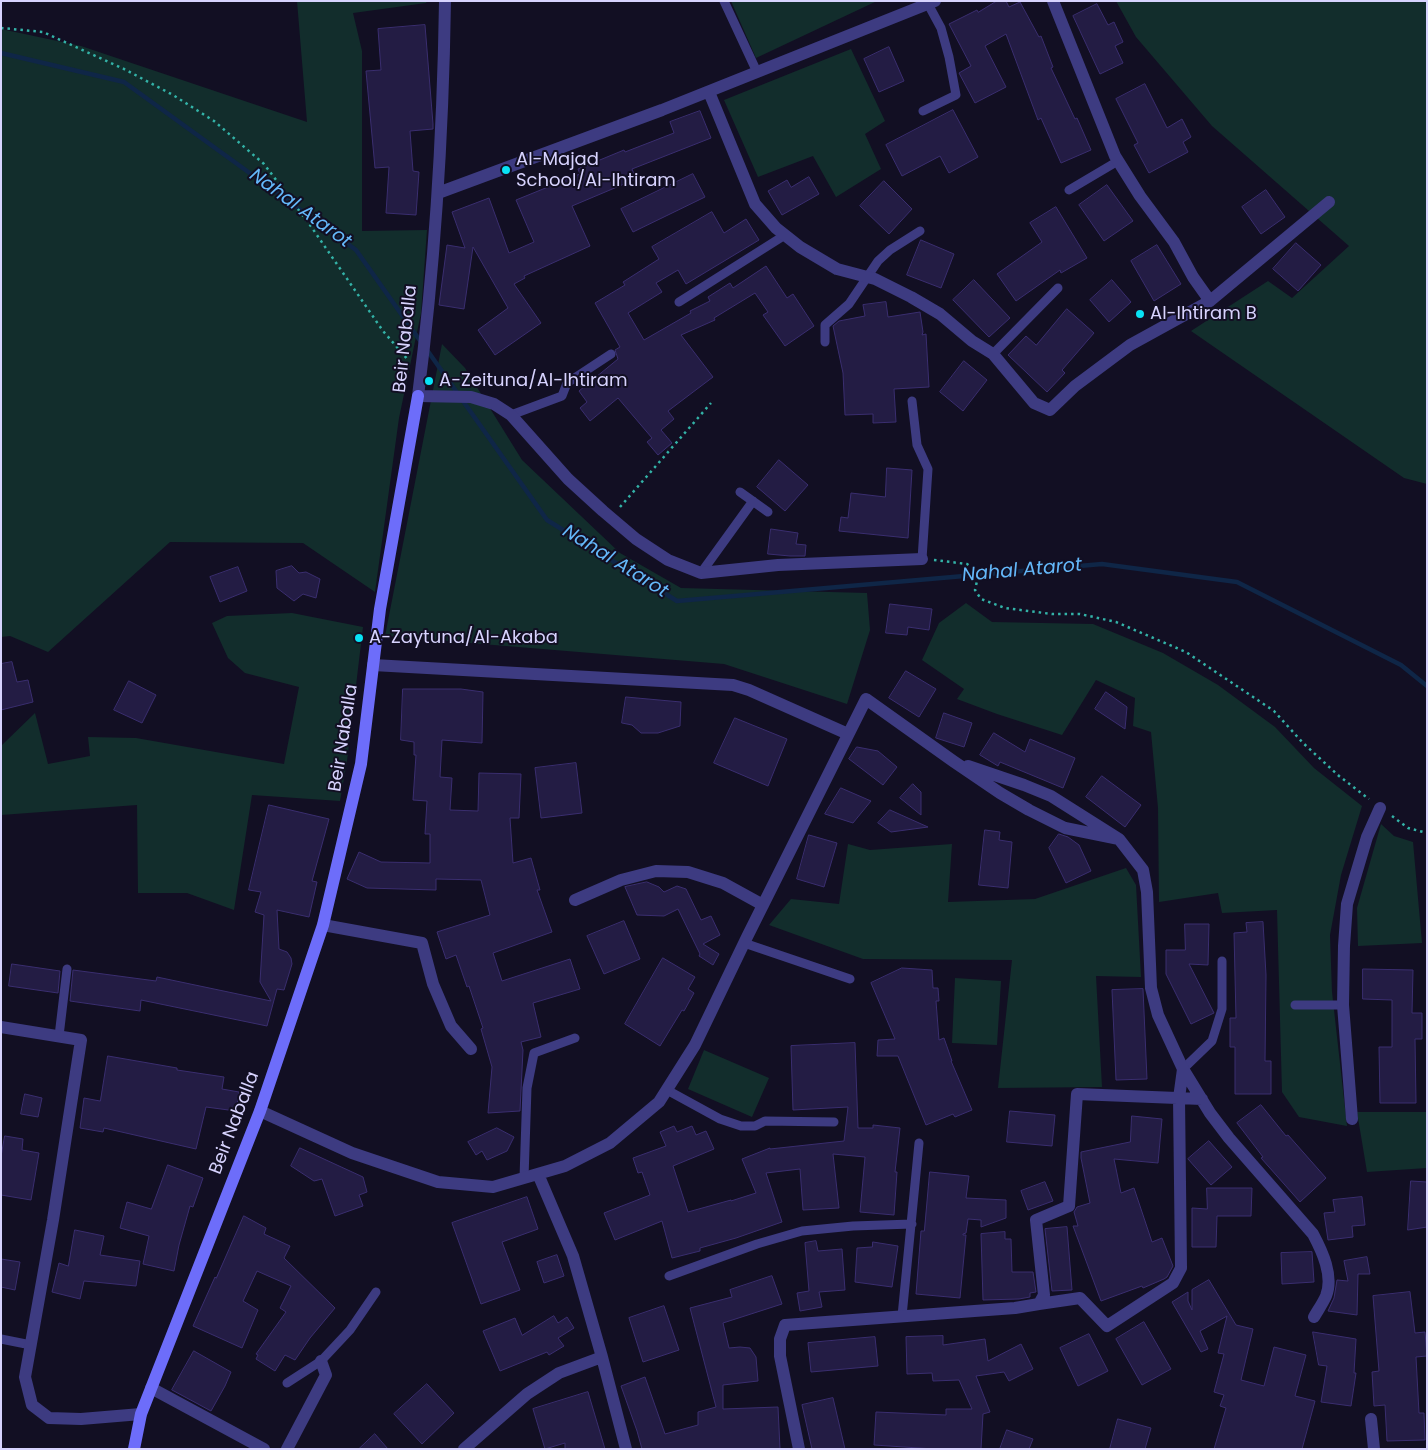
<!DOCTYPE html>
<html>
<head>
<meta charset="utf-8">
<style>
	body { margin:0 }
	#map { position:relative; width:1428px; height:1450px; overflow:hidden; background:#120f23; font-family:Poppins,sans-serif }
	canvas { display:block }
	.frame { position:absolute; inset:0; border:2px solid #d7d3fe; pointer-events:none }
</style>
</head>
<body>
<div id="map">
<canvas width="1428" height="1450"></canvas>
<div class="frame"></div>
</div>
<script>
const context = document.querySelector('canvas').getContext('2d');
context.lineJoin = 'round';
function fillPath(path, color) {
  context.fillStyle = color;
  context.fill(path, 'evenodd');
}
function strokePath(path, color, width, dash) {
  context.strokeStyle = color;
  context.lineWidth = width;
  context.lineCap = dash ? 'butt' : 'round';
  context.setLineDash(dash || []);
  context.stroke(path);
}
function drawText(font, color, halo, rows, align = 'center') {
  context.font = font + ' Poppins,sans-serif';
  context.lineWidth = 4;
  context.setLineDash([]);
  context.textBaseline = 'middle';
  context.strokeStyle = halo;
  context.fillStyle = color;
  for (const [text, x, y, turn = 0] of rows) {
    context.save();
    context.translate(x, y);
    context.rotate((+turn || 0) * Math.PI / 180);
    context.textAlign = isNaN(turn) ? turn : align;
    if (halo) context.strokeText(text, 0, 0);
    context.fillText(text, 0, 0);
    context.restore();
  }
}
fillPath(new Path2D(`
	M297,1H427L426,3L353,13L362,51V231L427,230L421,313L399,418L375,592L303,543L170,542L48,652L10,636L1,637V29L81,46L307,122Z
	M731,1H877L756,58Z
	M1116,1H1427V484L1404,478L1191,331L1268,281L1292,298L1349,246L1212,126L1136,37Z
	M851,49L885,121L865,134L881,169L836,197L813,156L758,177L724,100Z
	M442,344L465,368L522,460L620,553L681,588L867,593L870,630L847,704L724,664L385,636Z
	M966,603L992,622L1093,624L1163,653L1218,685L1275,727L1314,768L1362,806L1341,875L1330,935L1332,992L1347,1126L1299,1117L1282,1092L1277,910L1222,913L1218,893L1159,902L1158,808L1151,732L1133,726L1135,698L1096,680L1062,735L997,714L957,699L964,689L922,660L939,623Z
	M292,613L363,627L347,761L340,801L252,795L234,910L187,893H138L137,805L1,815V746L35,713L48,764L90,756L88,737L136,738L284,764L299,687L245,673L228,658L212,623L227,616Z
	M1381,824L1394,836L1413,842L1422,943L1358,946L1357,908Z
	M848,844L870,850L952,844L948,902L1035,899L1126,868L1136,885L1141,977L1096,976L1102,1087L998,1088L1012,960L863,959L769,925L791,899L839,904Z
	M955,978L1001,981L997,1045L952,1043Z
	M704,1050L769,1078L752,1117L688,1089Z
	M1357,1112H1427V1168L1367,1172Z`), '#122d2c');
strokePath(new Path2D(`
	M1,53L124,82L356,250L421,342
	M427,350L547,520L677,601L1102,564L1237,582L1401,665L1427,686`), '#0f2647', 4.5);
const building = new Path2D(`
	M997,1H1006L1009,7L1020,2L1039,37L1041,36L1053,67L1051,68L1075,119L1077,118L1091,150L1061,163L1041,118L1038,120L1006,34L985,46L1006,87L975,103L959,73L971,66L949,24L977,10L978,12Z
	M1097,4L1108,25L1114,22L1123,42L1115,46L1123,63L1100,74L1073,16Z
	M425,25L433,124V129L410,131L413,171L419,172L416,215L386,213L389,167L375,168L366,71L381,70L378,29Z
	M889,47L904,81L879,92L864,59Z
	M1145,84L1167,128L1182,119L1191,137L1183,142L1188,152L1149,173L1134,145L1138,143L1116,99Z
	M953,110L978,157L949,173L940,156L902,176L886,145Z
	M700,111L711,138L632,169L636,179L572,206L590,246L524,276L525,278L514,284L541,323L495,355L478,330L508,308L473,247L464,309L439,305L447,245L465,248L452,212L489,198L509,253L534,242L516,200L580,174L578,169L624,150L625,152L674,133L670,122Z
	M693,174L705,197L633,232L621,209Z
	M809,177L819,194L782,215L768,191L787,180L791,187Z
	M884,181L912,209L889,234L860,206Z
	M1107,185L1133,221L1104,241L1079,205Z
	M1266,190L1285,217L1261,234L1242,207Z
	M1056,207L1087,258L1061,273L1060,270L1016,301L997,274L1042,242L1030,223Z
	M712,212L724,233L746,219L759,240L686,284L678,270L656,283L662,292L628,313L644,340L691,313L690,311L710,301L708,297L730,283L733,288L766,266L787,298L793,294L814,326L785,346L763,315L768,312L755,293L714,318L715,320L681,335L713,377L668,411L674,419L661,430L672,443L658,455L647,442L652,438L618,398L590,421L580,408L587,402L579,391L618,359L615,350L620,347L595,303L625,285L623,282L659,259L652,247Z
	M921,240L954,254L941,288L907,275Z
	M1296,243L1321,265L1298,291L1273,269Z
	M1157,245L1181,284L1154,301L1131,261Z
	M974,280L1010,318L989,337L953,300Z
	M1112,280L1131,302L1109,322L1090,300Z
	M886,302L888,317L920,312L923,332L922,335L926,334L929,387L894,389L896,422L873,423V414L845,415L843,373L833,326L839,321L865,316L863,305Z
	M1067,309L1094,333L1062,370L1065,373L1047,392L1008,355L1026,336L1036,345Z
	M964,361L987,380L963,411L940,392Z
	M779,460L808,485L785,511L757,487Z
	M887,468L912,470L908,538L839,531L841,517L848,518L851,493L885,497Z
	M771,529L798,533L796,544L806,545L805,556H790L768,554Z
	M292,566L299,573L306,572L320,579L316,598L303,594L294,601L277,588L276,571Z
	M238,567L247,591L220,602L210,577Z
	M890,604L932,609L929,630L908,627L907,635L886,633Z
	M12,662L17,682L28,680L33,702L1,710V664Z
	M906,671L936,689L919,717L889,698Z
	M129,681L156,695L142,723L114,710Z
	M403,689H461L483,692L482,743L442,740L440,777L452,778L450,810L478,811L479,773L521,774L519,818H510L513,863L531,858L540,890H537L552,932L493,953L502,981L570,959L580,989L533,1003L541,1037L521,1042L523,1050L520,1111L488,1113L492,1067L481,1029L483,1028L469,986L467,987L456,955L446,959L437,932L490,915L481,880L436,879V890L367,888L347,879L359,852L381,862L430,863V834H425L427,801L413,800L416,755H414V742L401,740Z
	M1106,692L1127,707L1125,729L1095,709Z
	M626,697L681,702L680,726L658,733H641L632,725L622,723Z
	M944,713L972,723L964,747L936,738Z
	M735,718L787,739L768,786L714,763Z
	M994,733L1025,752L1030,739L1075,758L1063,788L1000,762L998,766L980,755Z
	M857,747L878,751L897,767L883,785L849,759Z
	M576,763L582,813L541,818L535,768Z
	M1102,776L1141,805L1125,827L1086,797Z
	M913,784L921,792V815L900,798Z
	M841,788L871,801L853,823L825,814Z
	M269,805L329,819L312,881L317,882L309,917L277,910L279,949L287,952L291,958L292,964L284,990L277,989L267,1026L141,1000L140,1011L70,1001L73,970L156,981L157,977L271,1001L260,982L264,915L255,912L261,892L249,890Z
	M890,810L928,827L891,832L878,823Z
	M985,830L1000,832L999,840L1012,842L1008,888L979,885Z
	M1059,834L1068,837L1079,845L1091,871L1066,883L1049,848Z
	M809,835L837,843L824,887L797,879Z
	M647,882L659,887L664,892L677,886L686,889L701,920L711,916L720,935L703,944L719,954L713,965L699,956L700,954L678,909L664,916L637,915L625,887Z
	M624,921L640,959L604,974L587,936Z
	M1263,922L1266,975L1265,1061H1271V1094H1235V1047H1230V1018H1236L1234,933L1247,932L1246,923Z
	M1185,924H1209L1208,965L1189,964L1214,1013L1191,1024L1166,974V950H1185Z
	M663,958L695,977L688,989L694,993L684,1011L682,1010L660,1046L625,1024Z
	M12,964L60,971L58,993L9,986Z
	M902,968L932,970L933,988H938L939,1001H936L939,1040L944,1038L952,1061H951L972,1110L955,1117L953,1114L926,1125L898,1056H877L878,1040L895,1039L871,983Z
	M1363,969L1413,970L1412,1013H1422V1039H1415L1416,1103H1380L1379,1047H1392V1000L1363,999Z
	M1143,989L1147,1079L1116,1080L1112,990Z
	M855,1043L858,1128H873V1125L900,1128L895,1172H897L894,1215L860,1212L865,1157L833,1154L839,1208L803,1210L800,1169L766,1173L782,1222L736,1238L700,1248V1251L672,1258L662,1221L615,1240L604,1213L650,1195L642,1172L638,1173L633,1158L666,1146L660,1132L674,1126L677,1132L692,1126L696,1135L706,1131L714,1149L673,1166L688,1212L731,1200V1201L756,1193L742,1159L770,1148V1149L844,1141L848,1107L793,1110L791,1046Z
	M108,1056L177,1068V1070L224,1077L222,1089L239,1092L236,1111L206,1107L196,1149L104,1128L103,1132L80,1128L84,1098L100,1101Z
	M25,1094L42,1098L38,1117L21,1114Z
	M1261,1105L1286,1136L1288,1135L1326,1178L1300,1202L1261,1158L1263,1157L1237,1123Z
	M1010,1111L1055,1115L1052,1146L1007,1142Z
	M1132,1116L1162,1119L1158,1163L1114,1159L1121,1193L1134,1188L1152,1242L1162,1238L1173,1266L1167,1277L1164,1279L1143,1288L1142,1286L1101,1301L1073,1226H1078L1074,1212L1077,1207L1090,1203L1081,1158V1152L1130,1142Z
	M497,1128L514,1137L507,1151L487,1160L482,1151L476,1155L468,1142Z
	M5,1136L23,1139L22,1150L39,1153L31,1200L1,1195V1157Z
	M1209,1141L1232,1167L1211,1185L1188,1159Z
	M300,1148L363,1177L367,1192L359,1195L363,1206L335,1216L322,1179L314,1181L291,1166Z
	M168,1165L203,1178L193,1207L190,1206L179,1245L174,1271L143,1264L149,1236L120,1228L127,1202L151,1209Z
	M930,1172L969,1176L966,1198L1006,1200V1218L981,1227V1220L968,1219L966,1233L963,1234V1235H966L960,1298L916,1294L921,1231H924Z
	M1411,1181L1427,1182V1227L1408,1230Z
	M1045,1182L1053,1201L1028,1210L1021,1191Z
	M1207,1188H1252L1251,1216H1217L1216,1247H1192V1208L1207,1209Z
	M527,1197L538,1229L502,1242L520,1290L481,1304L452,1223Z
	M1362,1197L1365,1225L1352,1226L1353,1237L1328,1240L1324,1213L1335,1212L1333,1200Z
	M244,1216L266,1228L264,1234L290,1246L284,1258L335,1308L310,1338L295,1360L285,1355L275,1371L256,1359L258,1355L256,1354L286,1312L280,1308L291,1286L257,1271L243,1301L258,1310L242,1348L193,1326L215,1277L216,1278Z
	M1067,1227L1072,1290L1052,1291L1045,1229Z
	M75,1230L104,1236L100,1255L140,1261L136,1286L84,1281L80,1299L52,1292L59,1263L68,1266Z
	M1005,1232V1239H1011L1012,1272H1033L1036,1292L1030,1293V1297L1019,1299L983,1300L981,1234Z
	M816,1241L818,1251L842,1249L845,1290L819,1292L822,1307L800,1311L797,1293L809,1291L805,1243Z
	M873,1242L898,1246L892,1287L855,1282L857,1248L872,1247Z
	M1312,1252L1314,1282L1282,1284L1281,1253Z
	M557,1255L564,1276L544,1283L537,1262Z
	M1367,1257L1370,1274H1358L1357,1315L1328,1311L1334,1298L1337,1280L1348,1281L1344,1261Z
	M1,1259L20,1262L15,1290L1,1287Z
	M772,1276L782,1304L723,1323L729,1348L740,1347L750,1348L756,1357L758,1381L723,1385V1409L778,1407L780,1449H642L637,1431L621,1386L645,1377L665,1434L698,1425V1412L716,1407L690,1308L732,1297L730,1290Z
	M1209,1280L1236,1325L1253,1329L1241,1380L1264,1386L1274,1347L1306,1355L1295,1396L1315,1401L1302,1449H1214L1226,1408L1220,1406L1224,1395L1214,1392L1224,1354L1218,1353L1227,1316L1200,1331L1208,1349L1201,1352L1172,1302L1188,1292V1301L1192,1310V1290Z
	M1410,1292L1415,1333L1425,1332L1427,1356L1416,1357L1419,1413H1424L1425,1440L1387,1441L1385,1405L1374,1406L1372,1372L1379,1371L1373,1296Z
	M664,1306L679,1350L643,1362L629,1318Z
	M554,1316L558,1323L567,1317L574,1328L558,1338L564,1346L549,1355L547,1352L500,1371L483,1331L515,1318L522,1335Z
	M1144,1322L1171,1369L1142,1385L1116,1339Z
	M1313,1332L1356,1339L1354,1373H1356L1351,1406L1321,1402L1327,1366L1319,1365Z
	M1089,1334L1108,1371L1078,1386L1060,1348Z
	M943,1336V1345L985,1339L988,1361L1021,1344L1033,1369L1009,1381L1004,1372L976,1376L990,1412L983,1414L981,1449H934L874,1445L876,1412L946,1415V1409H972L959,1380L933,1381L932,1373L907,1374L906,1337Z
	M875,1337L878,1366L811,1372L808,1343Z
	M194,1351L231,1372L225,1386L211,1411L172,1390Z
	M427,1384L454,1413L422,1444L394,1414Z
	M588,1392L605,1449H565V1443L545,1449L533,1409Z
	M833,1398L845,1449H812L802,1405Z
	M1118,1419L1151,1428L1145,1449H1110Z
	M1007,1430L1033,1439L1029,1449H1000Z
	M375,1434L388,1449H359Z`);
fillPath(building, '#231c44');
strokePath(building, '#3a2e6f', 1);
strokePath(new Path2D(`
	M1,28L43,32L124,69L173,95L214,121L264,164L310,225L383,331L409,361
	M620,507L711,403
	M934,560L967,564L979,572L975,590L981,599L1005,608L1052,614H1080L1116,622L1186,652L1274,711L1303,743L1339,776L1369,799
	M1392,816L1408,828L1427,833`), '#33b2a7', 2.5, [2.5, 4]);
strokePath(new Path2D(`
	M724,1L757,72
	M923,111L956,95L949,57L941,28L928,4
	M1069,190L1118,161
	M679,302L785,235
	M825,342V325L849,304L878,261L890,250L920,231
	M993,354L1058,288
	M912,401L917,445L928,469L922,559
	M511,415L562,396L567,383L611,354
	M740,492L768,512
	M701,573L753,501
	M744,943L850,979
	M1295,1005H1343
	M59,1036L67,969
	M1183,1069L1212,1041L1222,1009V961
	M667,1090L720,1119L741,1126H755L765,1121L834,1122
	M524,1178L527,1088L534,1053L575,1038
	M669,1276L757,1244L802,1231L853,1226L912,1224
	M902,1316L919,1143
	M1,1339L31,1345
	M287,1383L321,1361L350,1330L376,1292`), '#3d3b81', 9);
strokePath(new Path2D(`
	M445,1C443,133 435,265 418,396L471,397L494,404L511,415L568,479L603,511L636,539L668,560L701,573L778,565L922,559
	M1053,1L1115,156L1140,196L1174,242L1193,277L1210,301
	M709,92L755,204L776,228L800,247L837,269L875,279L911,297L940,314L972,341L993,354L1034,403L1050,410L1075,386L1130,345L1210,301L1329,202
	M438,193L662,110L935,1
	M373,665L733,685L749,690L848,734
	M968,766L1024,785L1051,796L1119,839L1143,870L1147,892L1151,988L1158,1015L1183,1069L1210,1113L1229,1138L1313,1234C1322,1251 1334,1276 1326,1296C1323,1303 1318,1310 1314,1317
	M575,900L621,880L656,871L688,872L723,883L763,905
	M323,925L422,943L433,984L451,1026L471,1049
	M1,1027L81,1040L53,1220L25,1377L32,1405L49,1418L81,1419L141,1414
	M260,1111L352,1153L438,1182L493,1187L565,1166L610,1143L659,1102L695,1045L747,937L866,699L953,761L1000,793L1029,810L1065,828L1119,839
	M1352,1119L1343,1005L1344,946L1347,904L1367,837L1380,808
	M538,1174L573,1256L602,1357L626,1449
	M1039,1304L1080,1298L1107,1326L1173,1283L1181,1268L1179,1098L1183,1069
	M151,1388L264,1449
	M1371,1419L1374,1449
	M287,1449L326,1375L321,1361
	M464,1449L527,1394L559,1373L602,1357
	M799,1449L780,1356V1339L785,1325L1015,1308L1039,1304L1044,1295L1036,1220L1069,1206L1077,1094L1202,1099`), '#3d3b81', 12);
strokePath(new Path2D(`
	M134,1449L141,1414L260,1111L323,925L361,764L380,609L418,396`), '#6d6dfa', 12);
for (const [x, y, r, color] of [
	[506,170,5,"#08e2f5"],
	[1140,314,5,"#08e2f5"],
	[429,381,5,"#08e2f5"],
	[359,638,5,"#08e2f5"]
]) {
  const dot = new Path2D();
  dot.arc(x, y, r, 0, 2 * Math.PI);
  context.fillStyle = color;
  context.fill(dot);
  strokePath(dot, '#120f23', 2);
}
drawText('18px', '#d7d3fe', '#120f23', [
	["Al-Majad",516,160],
	["School/Al-Ihtiram",516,181],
	["Al-Ihtiram B",1150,314],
	["A-Zeituna/Al-Ihtiram",439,381],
	["A-Zaytuna/Al-Akaba",369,638]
], 'left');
drawText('18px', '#d7d3fe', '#120f23', [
	["Beir Naballa",406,339,-84],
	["Beir Naballa",344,738,-81],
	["Beir Naballa",235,1123,-69]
]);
drawText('italic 19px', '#64b8fa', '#120f23', [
	["Nahal Atarot",300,209,36],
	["Nahal Atarot",615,562,32],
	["Nahal Atarot",1022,571,-5]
]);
</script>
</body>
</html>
